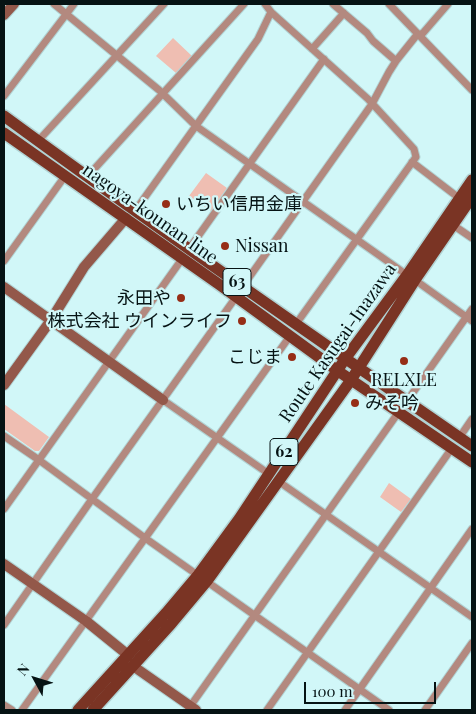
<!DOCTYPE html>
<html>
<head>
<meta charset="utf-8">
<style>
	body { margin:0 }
	#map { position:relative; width:476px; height:714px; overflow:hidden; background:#d1f7f8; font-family:"Playfair Display",serif }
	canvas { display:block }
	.frame { position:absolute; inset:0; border:5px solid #061314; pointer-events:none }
	.north { position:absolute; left:10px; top:654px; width:50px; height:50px; -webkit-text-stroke:4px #d1f7f8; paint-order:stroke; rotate:309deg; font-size:14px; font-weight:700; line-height:20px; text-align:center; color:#061314 }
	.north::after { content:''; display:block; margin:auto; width:18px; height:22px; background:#061314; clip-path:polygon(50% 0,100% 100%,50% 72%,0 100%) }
	.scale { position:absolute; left:304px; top:682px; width:132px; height:22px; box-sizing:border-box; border:2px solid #061314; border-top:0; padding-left:6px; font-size:15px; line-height:18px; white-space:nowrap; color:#061314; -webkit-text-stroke:4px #d1f7f8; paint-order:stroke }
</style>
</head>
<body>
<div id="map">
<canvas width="476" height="714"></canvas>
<div class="frame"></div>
<div class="north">N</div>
<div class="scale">100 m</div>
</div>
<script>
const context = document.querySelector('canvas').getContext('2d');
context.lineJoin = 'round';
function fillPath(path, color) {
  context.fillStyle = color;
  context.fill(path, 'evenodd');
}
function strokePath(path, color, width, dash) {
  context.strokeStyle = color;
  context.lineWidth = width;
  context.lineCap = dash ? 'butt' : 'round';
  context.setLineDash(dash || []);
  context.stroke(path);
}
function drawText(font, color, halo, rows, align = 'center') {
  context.font = font + ' "Playfair Display","Noto Sans JP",serif';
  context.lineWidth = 4.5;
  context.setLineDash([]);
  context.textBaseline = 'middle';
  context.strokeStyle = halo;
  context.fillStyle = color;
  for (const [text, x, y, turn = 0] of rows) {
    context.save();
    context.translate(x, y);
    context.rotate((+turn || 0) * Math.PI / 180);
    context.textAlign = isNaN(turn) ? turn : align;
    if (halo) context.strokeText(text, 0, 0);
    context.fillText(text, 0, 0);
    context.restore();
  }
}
fillPath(new Path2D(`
	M173,38L192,56L176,73L156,56Z
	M206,173L227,188L211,211L189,196Z
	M4,404L49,437L39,451H35L4,429Z
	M389,483L411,499L401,512L380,497Z`), '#efbeb2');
const street = new Path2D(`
	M54,4L159,90L196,126L407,275
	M265,4L271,12L368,99L414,149L416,157L296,324
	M333,4L367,33L373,41L396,61
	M389,4L472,90
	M312,49L344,13
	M4,96L74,4
	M38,141L164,4
	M412,162L459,198
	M87,177L244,4
	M135,211L258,39L271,12
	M453,225L472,238
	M189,249L324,59
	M4,261L65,176
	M415,280L472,321
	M243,286L372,104L389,72L396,61L416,36L423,33L448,4
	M163,400L269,474
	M407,401L472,309
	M4,436L39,460L145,538L389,710
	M459,438L472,419
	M278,481L472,617
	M4,509L182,259
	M4,625L92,499L236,297
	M4,705L12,710
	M189,708L398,413
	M22,710L290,336
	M267,710L452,448
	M345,710L472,529
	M425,710L472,643`);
const secondary = new Path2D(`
	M4,15L14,4
	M4,287L163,400
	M4,385L51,320L84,267L126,218
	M4,564L86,621L128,655
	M133,666L196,710`);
const primary = new Path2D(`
	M4,116C158,229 315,338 472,446
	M4,133L220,285L338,371L472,462
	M78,710L166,613L198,575L239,519L345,359L407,275L472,180
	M93,710L171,624L207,581L351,380L415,280L472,197`);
strokePath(street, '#b1d3d4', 9);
strokePath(secondary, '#b1d3d4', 12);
strokePath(primary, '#b1d3d4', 14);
strokePath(street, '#b3897f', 7);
strokePath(secondary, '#93584a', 10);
strokePath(primary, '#7a3424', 11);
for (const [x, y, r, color] of [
	[166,204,5,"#962d16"],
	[225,246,5,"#962d16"],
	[181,298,5,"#962d16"],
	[242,321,5,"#962d16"],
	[292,357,5,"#962d16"],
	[404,361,5,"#962d16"],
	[355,403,5,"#962d16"]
]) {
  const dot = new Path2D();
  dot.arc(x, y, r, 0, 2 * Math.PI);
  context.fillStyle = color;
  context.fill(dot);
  strokePath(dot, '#d1f7f8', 2);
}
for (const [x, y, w] of [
	[237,282,28],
	[284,452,28]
]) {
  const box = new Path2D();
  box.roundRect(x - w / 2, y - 13.5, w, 27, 4);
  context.fillStyle = '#d1f7f8';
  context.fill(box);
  strokePath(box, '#061314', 1);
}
drawText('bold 16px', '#061314', null, [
	["63",237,282],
	["62",284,452]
]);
drawText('18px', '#061314', '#d1f7f8', [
	["いちい信用金庫",176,204],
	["Nissan",235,246],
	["永田や",171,298,"right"],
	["株式会社 ウインライフ",232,321,"right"],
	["こじま",282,357,"right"],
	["RELXLE",404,380,"center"],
	["みそ吟",365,403]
], 'left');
drawText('18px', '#061314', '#d1f7f8', [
	["nagoya-kounan line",150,214,35],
	["Route Kasugai-Inazawa",338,343,-55]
]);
</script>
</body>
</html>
